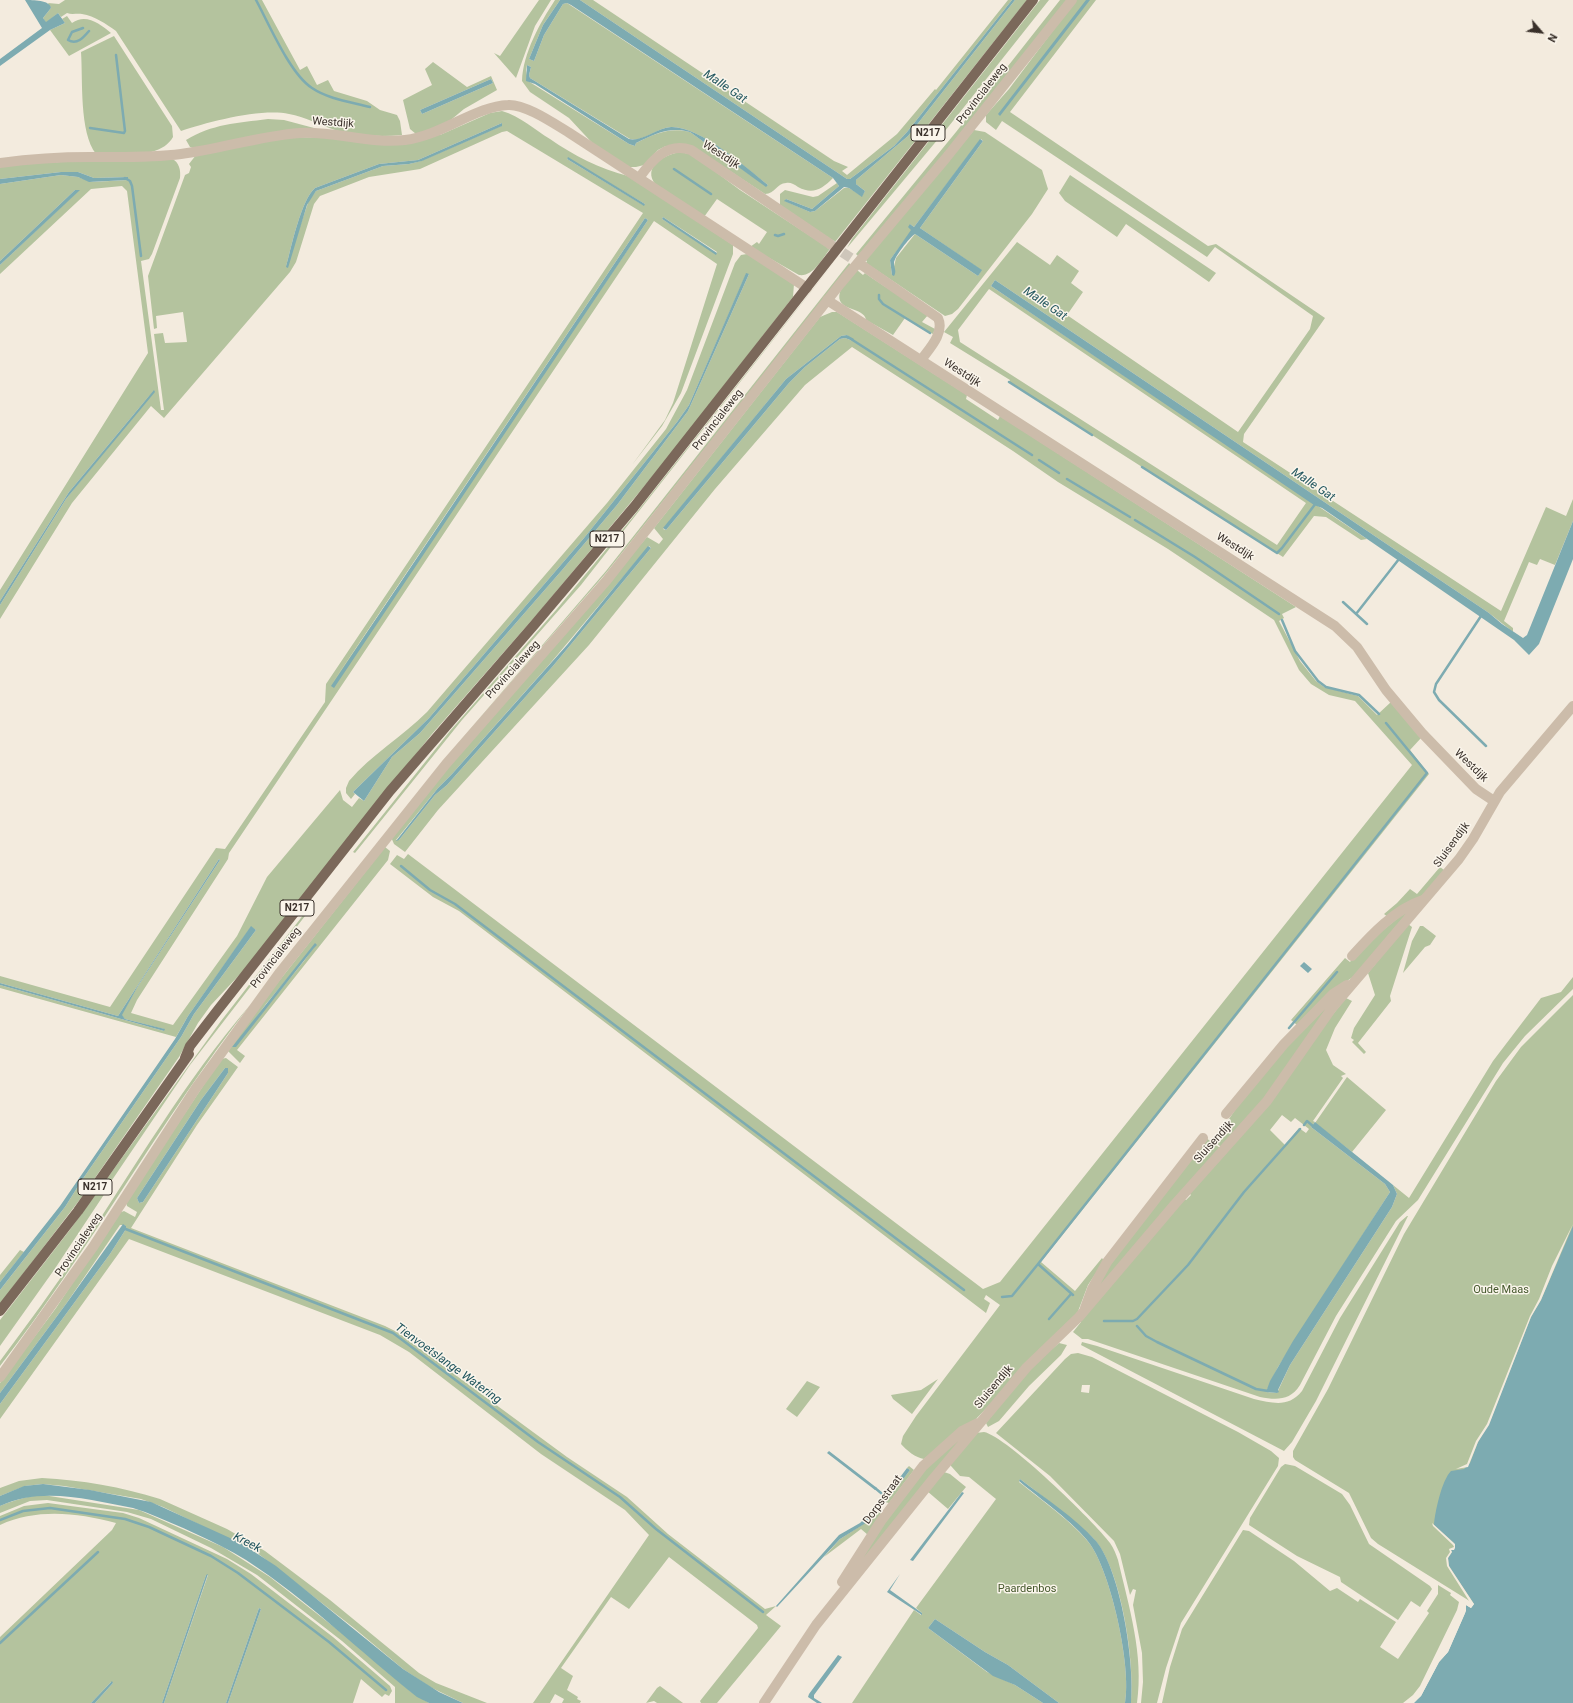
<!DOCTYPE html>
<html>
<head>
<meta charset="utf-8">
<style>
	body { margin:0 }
	#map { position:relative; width:1573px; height:1703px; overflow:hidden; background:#f3ebde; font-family:Roboto,sans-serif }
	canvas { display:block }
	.north { position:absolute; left:1521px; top:12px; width:40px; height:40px; -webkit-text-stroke:3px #faf5eb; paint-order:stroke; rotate:118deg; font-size:11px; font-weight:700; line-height:16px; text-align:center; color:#39302a }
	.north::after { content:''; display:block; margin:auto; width:14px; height:18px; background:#39302a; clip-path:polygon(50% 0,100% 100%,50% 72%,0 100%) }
</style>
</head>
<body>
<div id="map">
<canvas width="1573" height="1703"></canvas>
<div class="north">N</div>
</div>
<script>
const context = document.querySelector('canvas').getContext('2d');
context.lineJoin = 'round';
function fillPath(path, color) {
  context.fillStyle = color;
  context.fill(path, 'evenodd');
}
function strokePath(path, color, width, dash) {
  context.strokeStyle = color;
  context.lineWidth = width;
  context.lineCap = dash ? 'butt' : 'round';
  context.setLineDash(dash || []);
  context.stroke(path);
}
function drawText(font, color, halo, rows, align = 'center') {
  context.font = font + ' Roboto,sans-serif';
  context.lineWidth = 3;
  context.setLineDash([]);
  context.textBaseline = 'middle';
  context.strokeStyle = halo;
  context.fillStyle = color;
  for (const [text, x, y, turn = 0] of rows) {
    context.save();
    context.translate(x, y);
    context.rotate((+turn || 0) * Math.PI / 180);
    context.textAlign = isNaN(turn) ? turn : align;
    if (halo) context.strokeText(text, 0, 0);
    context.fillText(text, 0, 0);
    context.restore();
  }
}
fillPath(new Path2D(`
	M65,0H262L300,70L307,66L317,85L328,80L334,91L367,101L380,110L397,115L400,121L402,135C381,137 356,136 335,130C320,125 305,117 289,114C261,108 208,122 181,131L116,31C106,24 95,16 82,14C77,13 72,15 67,13L61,17L58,13L46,23L43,18L51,8L48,3L59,4Z
	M539,0H551L535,26L516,78L494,53L500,56Z
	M555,0H560L543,25L529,59L534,61L544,35L563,4L567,3L833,178C822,189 813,195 798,187C794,184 790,182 786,183C777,183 775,194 765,194L698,150L666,146L658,150L644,165L636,167H629L596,147L569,118L530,92L522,81C523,53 540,23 555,0ZM527,65L531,67L529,75L530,78L630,139C643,142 657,128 671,127C699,126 745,167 768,185L766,186L690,132C669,127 655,134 636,143L635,146L629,144L528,81L526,70Z
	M580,0H593L834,161L848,167L842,171L847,175L897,134L935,89L936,90L1008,0H1012L907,132L894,146L850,179H847Z
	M1015,0H1027L835,242L780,205V194L785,190L813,197L818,196L837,183L839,186L812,209L786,199L785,201L810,212L815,211L844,188H849L862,196L865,191L856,184V180L908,136Z
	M1040,0H1049L949,126L847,248L852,239Z
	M1060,0H1067L984,106L858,256L856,254L956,132Z
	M1076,0H1096L1010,112L1208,246L1216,244L1325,318L1244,434L1243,442L1501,611L1546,507L1566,516L1573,499V521L1555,565L1540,559L1537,565L1529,562L1504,621L1513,628V632L1489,613L995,280L991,286L1367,539L1361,540L1326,517L1314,516L1283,557L1009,382L1010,380L950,343L953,337L944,332L1017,242L1050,265L1057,255L1079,271L1071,283L1083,292L1067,315L1238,432L1310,329L1313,316L1215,247L1207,257L1002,121L996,130L986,122V115L1009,89ZM989,289L1306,503L1277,545L960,342L958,330Z
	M67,16L72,23C86,13 100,24 111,33L69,56L50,30L65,23L62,19Z
	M114,36L172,126L173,137C160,160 119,154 96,154C79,132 83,80 81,52Z
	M433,62L467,87L491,76L497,90L464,109L446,124L416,134L410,129L403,100L432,85L425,69ZM491,79L493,83L422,114L420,110Z
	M502,111C520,116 535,130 550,139C573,155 600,169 628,176L733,245V254L681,393L662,426L632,465L665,420L673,403L717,264L654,221L229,853L228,859L137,1000L131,1013L173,1025L237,936L267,877L340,790L343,800L352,807L359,798L364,801L392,757L420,733L563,569L617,505L688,411L749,274H746L689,405L677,422L584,538L429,718L353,792L355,794L351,799L346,793V788L349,781C372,754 402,737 427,712L607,503L666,429L687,390L735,263L741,255L747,254L794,284L793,297L662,465L539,612L432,734L243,971L211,1005L198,1023L179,1057L81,1198L0,1304V1290L65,1207L82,1180L181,1037L194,1014L256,930L251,927L188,1016L176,1037L0,988V985L164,1031V1029L125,1019L121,1015L138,986L220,860L219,859L118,1016L0,983V976L110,1007L216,848L225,849L325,702L326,684L643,213L507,131L502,132L420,169L369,177L320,196L314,204L296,262L290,272L164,418L151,406L72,503L0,619V605L66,499L154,390L69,492L0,601V590L148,353L127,191L122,186L91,189L0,274V265L79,190H75L0,261V184L61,175L78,177L92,182L128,180L126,177L94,178L78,172H61L0,179V166L25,163L172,159C179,162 181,170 180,178L152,254L149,259L141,261L161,410H164L154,334L163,333L165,343L187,342L183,312L156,316L157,328L154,329L148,276L185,175L189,173L191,167L189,164L196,155L288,137L342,138L440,135L490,113ZM502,123L501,126L421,161L409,164L383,166L316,191L309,200L286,267C291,248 301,200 315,188L379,164L418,160ZM567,158L645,204L643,205L567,159ZM663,217L717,252L716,254L662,219ZM645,218L648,220L331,685Z
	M268,119L284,120L314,128L193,148L190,147L186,140C212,124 237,123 268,119Z
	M974,130L985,132L1042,170L1048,189L1032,214L958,309L952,314L945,316L866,263L867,261L865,260ZM981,139L983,141L920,228L981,270L978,276L915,234L896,258L892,275L890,260L912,230L910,224L914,227Z
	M681,152L693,155L740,190L830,249C822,259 813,277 799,275L750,247L757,242L759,244L767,232L717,199L704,217L656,185C641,167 665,154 681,152Z
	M1070,175L1216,273L1209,282L1126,224L1117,237L1065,201L1059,193Z
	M839,256L581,585L462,720L355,853L353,852L450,731L556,610L633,517Z
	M849,263L851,265L606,573L453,749L606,571Z
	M857,270L863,275L865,273L872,278L928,315L922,322L935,329L933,334L905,318L893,335L866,320C864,306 834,312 840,292C843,284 852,276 857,270Z
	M832,312H837L967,395L966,399L998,420L1000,416L1296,607L1282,614L1284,618L1279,621L1300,661L1316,681L1324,687L1358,696L1377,715L1391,702L1421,738L1410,750L1429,774L1041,1262L1075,1291L1102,1258L1104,1261L1088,1285L1077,1314L975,1420L924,1459C916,1458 906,1450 901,1444L903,1436L916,1416L1000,1305L986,1295L984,1299L990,1303L986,1313L459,911L433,897L390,864L397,855L404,859L408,854L983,1289L1000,1282L1412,765L1355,701L1329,695L1311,684L1299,670L1274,620L1168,549L1058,482L1013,451L852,347L805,385L715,489L589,645L438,810L405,852L394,844L391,837L439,777L647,537L659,544L663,539L654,528L820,317ZM847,335L853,341L845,338L840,339L805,367L789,383L666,530L663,529L786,379L841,336ZM649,546L651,548L553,666L447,785L435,795L399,840H396L438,788L452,774L548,666Z
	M385,847L390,851L388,860L237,1050L245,1056L240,1063L228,1051L264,1000ZM316,944L304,961L235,1046L266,1004Z
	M1440,867L1444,870L1423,895L1389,918L1384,914L1397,903L1410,889L1417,894Z
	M1414,905L1353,977L1338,987L1297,1025L1291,1020L1345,958L1350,962L1361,948Z
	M304,914L305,916L190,1065L108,1186L109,1187L54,1270L0,1346V1320L69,1231L221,1021Z
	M1408,924L1412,927L1390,996L1391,1001L1358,1043L1366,1052L1364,1054L1352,1042L1354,1040L1351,1038L1354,1028L1375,995L1368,973Z
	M1420,926H1423L1436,936L1430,945L1425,947L1403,973L1412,941Z
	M1573,977V989L1525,1036L1503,1063L1418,1200L1396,1221L1336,1316L1300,1385C1290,1401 1276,1400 1260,1397L1088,1339H1082L1073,1332L1081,1322L1080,1321L1184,1199L1186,1200L1191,1195L1189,1193L1346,998L1352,1001L1335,1028L1326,1050L1333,1065L1346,1074L1341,1076L1343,1078L1313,1121L1315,1122L1311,1127L1385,1184L1390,1192L1278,1367L1266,1392L1277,1393L1290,1365L1392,1207L1397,1194L1393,1185L1409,1198L1493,1061L1541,998L1561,992ZM1282,1115L1291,1122L1295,1118L1309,1129L1306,1133L1299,1128L1285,1145L1270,1130Z
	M1340,991L1272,1089L1221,1147L1215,1142L1223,1133L1221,1131L1253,1083Z
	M1573,995V1307L1476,1605L1378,1544L1371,1538L1349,1493L1295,1460L1293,1457V1451L1328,1389L1404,1234L1496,1081L1521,1047Z
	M250,1005C160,1121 90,1250 0,1366V1361C27,1325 54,1288 79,1251C134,1168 185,1081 250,1005Z
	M226,1058L238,1067L197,1125L131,1228L385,1326L397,1332L567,1457L627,1497L668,1534L765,1609L776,1606L766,1615L781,1626L717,1703H701L700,1701L758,1628L757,1625L669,1557L629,1609L611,1597L561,1668L573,1676L567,1690L578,1697L577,1699L581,1701L580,1703H562L564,1699L555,1694L550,1703H533L649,1535L625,1510L541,1454L409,1352L380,1335L129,1239L0,1419V1404L110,1254L126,1229L125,1225H120L66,1304L0,1393V1383L56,1308L119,1213L124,1211L135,1217L137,1212L127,1206L126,1202L221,1059ZM225,1068H228V1073L143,1202L139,1203L137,1198L201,1100Z
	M1347,1077L1386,1110L1352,1152L1315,1123Z
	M1206,1138L1220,1148L1090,1300L1102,1275Z
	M1407,1216H1408L1316,1401L1292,1442L1284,1451L1081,1345L1082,1342L1097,1346L1254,1399C1273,1403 1288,1408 1302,1391L1340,1318L1400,1222Z
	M20,1250L24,1252L0,1282V1275Z
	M1059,1343L1067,1345L1061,1355L1029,1386L999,1421L988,1427L986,1423L1029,1369Z
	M1078,1353L1092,1357L1238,1432L1271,1451L1279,1458L1278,1466L1181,1623L1166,1668L1157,1703H1141L1143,1682L1142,1653L1133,1605L1136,1590L1133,1589L1130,1595L1120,1554L1114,1541L1050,1476L996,1433L1065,1359L1071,1354ZM1082,1385H1090L1089,1393L1081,1392Z
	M938,1379L912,1414L893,1399L891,1395L921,1390Z
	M807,1381L820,1387L797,1417L786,1409Z
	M984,1432C1006,1436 1095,1522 1110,1543C1114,1549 1116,1554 1118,1560C1129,1607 1144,1655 1137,1703H1131C1135,1662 1122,1577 1098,1544C1093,1537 1086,1532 1080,1527C1061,1510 1041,1495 1020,1479L1019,1482C1039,1498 1075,1524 1090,1544C1111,1573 1132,1668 1125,1703H1059L1008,1665L985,1652L935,1619L928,1628L987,1672L1015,1685L1043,1703H852L914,1610L921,1615L922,1613L916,1608L996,1499L969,1477L960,1476L951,1466V1463L976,1433Z
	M965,1434L847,1582L868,1545L917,1477Z
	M1285,1464L1295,1466L1342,1494L1350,1505L1369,1544L1430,1586L1432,1589L1420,1607L1411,1601L1398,1620L1341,1582L1340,1577L1297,1556L1249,1525L1250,1518L1281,1467Z
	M909,1466L914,1470L889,1503L885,1502L910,1470L907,1468Z
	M944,1472L950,1474L966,1487L948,1509L927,1491Z
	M42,1478C81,1480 122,1487 160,1499L227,1529L265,1551L330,1600L419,1673L436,1683L487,1703H463L430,1687L403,1669L354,1628L256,1552L163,1507L141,1499L64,1486L42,1484L25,1486L0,1496V1488L19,1481Z
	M43,1495L139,1510L223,1547L270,1577L352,1641L410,1691L429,1703H395V1687L342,1641L257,1575L211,1548L151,1519L127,1512L47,1500L30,1501L0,1513V1506C14,1500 28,1496 43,1495Z
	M48,1503L123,1513L139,1518L227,1559L251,1574L333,1637L390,1686L392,1691L389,1696L385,1694L382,1697L361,1679L353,1703H228L261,1609L259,1608L226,1703H164L208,1575H206L162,1703H95L113,1683L111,1682L91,1703H0V1637L112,1530L116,1523C77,1513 38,1508 0,1525V1516L24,1506Z
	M882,1507V1513L868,1535L861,1529L824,1557L840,1539L868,1521Z
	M1243,1530L1249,1531L1294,1561L1330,1591L1337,1588L1358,1602L1360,1599L1396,1622L1380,1647L1398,1659L1429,1613L1427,1611L1438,1594V1585L1451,1593L1450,1595L1459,1602L1457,1610L1420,1686L1413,1695L1403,1703H1162L1170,1667L1182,1629Z
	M660,1686L683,1703H657L654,1701L646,1703L657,1688Z`), '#b4c39e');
fillPath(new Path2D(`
	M25,0C33,0 50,0 51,8L43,18L46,22L58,13L65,23L50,30L0,66V59L42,28Z
	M560,0H580L847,179H850L894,146L907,132L1012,0H1015L908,136L856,180V184L865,191L862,197L849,188L844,187L815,211L810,212L784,201L786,199L812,209L839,186L833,178L571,5L567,3L563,4L544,35L534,61L529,59L543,25Z
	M1086,0H1090L1000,116L998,114Z
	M527,65L531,67L529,75L530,78L629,139C642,142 657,128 671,127C699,126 746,167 768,185L766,187L690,132C670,126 654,134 636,143L635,146L629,144L535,84L526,81Z
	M491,79L493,83L422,114L420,110Z
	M502,123V126L422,161L409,164L383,166L316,191L307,205L288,268L286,267C291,248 301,200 315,188L379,164L418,160Z
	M980,139L983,141L920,228L982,270L978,276L915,234C910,237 894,257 894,263C894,268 897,271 894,276L892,275L890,260L911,230L908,227L910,224L914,227Z
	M568,157L645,204L644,206L567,159Z
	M61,172H78L94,178L128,177V180L89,182L78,177L61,175L0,184V179Z
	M75,190H80L0,265V261Z
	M663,217L717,253L716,255L662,219Z
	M645,218L648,220L334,688L331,686Z
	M746,273L749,274L688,411L617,505L563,569L420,733L392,757L364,801L353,792L429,718L584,538L677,422L689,405Z
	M995,280L1489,613L1502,624L1523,638L1527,635L1573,521V559L1539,644L1529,655L1514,640L1322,508L1314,505L991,286Z
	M847,335L854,339L853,341L845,338L840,339L805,367L789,383L666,530L663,528L786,379L841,336Z
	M154,390L155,392L66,499L0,605V601L69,492Z
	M648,546L651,548L553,666L447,785L435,795L399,840L396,841L438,788L452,774L567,645Z
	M219,859L220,860L138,986L122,1015L125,1019L165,1029L164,1031L0,985V983L118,1016Z
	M251,926L256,930L194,1014L181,1037L82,1180L65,1207L0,1290V1282L60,1206L175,1039L188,1016Z
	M315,943L317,945L314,948L236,1047H232Z
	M1304,962L1312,969L1308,973L1300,966Z
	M225,1068H228V1073L143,1202L139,1203L137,1198L201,1100Z
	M1315,1122L1393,1185L1397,1194L1392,1207L1290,1365L1278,1390L1279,1392L1277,1393L1266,1392L1270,1381L1293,1341L1390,1192L1385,1184L1311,1127Z
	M123,1224L126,1226V1229L110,1254L0,1404V1393L66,1304Z
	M1573,1226V1703H1414L1421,1696L1439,1662L1448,1652L1466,1611V1605L1471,1608L1474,1604L1449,1566L1448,1558L1452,1552L1451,1550H1454V1543L1434,1525C1435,1511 1442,1480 1451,1471L1464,1469L1470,1463L1478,1442L1491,1419L1531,1317L1541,1300Z
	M829,1451L877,1488V1489L875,1490L827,1453Z
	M907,1468L910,1470L889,1498L869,1521L840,1539L777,1607L776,1606L839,1535L860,1523L879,1505Z
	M1020,1479C1046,1499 1074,1517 1096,1541C1121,1571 1135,1664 1131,1703H1125C1132,1668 1111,1573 1090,1544C1074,1522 1040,1499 1019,1481Z
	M43,1484L90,1490L151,1502L241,1543L276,1566L403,1669L439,1692L463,1703H429L417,1697C360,1652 308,1600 246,1560C215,1541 179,1526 145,1512L133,1508C90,1500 42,1486 0,1506V1496L24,1486Z
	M962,1492L964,1493L913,1561L910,1560Z
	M208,1574L164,1703H162L206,1575Z
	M900,1574L890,1590L922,1613V1615L887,1592Z
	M259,1608L261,1609L228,1703H226Z
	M935,1619L985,1652L1008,1665L1059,1703H1043L1015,1685L993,1676L928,1628Z
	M838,1655L842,1657L814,1695V1698L822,1703H817L808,1697L809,1694Z
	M112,1681L113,1683L95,1703H91Z`), '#7dabb1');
fillPath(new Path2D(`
	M1573,1224L1541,1300L1531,1317L1489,1425L1478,1442L1468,1467L1456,1469L1467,1464L1476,1441L1487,1424L1530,1316L1539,1299L1552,1266Z
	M1432,1523L1455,1544V1548L1454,1550H1451L1452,1552L1448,1558L1449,1566L1474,1604L1471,1608L1466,1605L1465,1613L1448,1652L1439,1662L1421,1696L1412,1703L1420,1695L1437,1661L1446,1651L1463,1612L1464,1604H1471L1447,1566L1446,1558L1450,1552L1449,1549L1454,1547L1453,1545L1433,1526Z`), '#f3ebde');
strokePath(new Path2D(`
	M256,0C269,24 290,74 312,88C328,99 351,102 370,107
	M83,28L72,32L68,40C77,45 83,38 89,31
	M90,128L124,133L125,131L116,55
	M674,169L711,194
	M125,178L130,181L132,186L141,256
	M775,235L778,236L784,234
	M879,295V299L883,304L930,333
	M851,339L1032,455
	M1009,382L1092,435
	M1039,460L1059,473
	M1142,467L1277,553L1282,548L1316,503
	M1067,479L1130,517
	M1135,520L1195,557L1279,614
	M1343,602L1367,624
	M1356,614L1399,559
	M1481,616L1436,684L1434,692L1439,700L1486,746
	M1282,620L1295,651L1318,681L1326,687L1359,695L1379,714
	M401,866L430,890L455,904L964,1290
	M1289,1028L1337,972
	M1304,1125L1307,1121L1314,1127
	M123,1228L393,1333L538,1442L620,1497L656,1529L763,1612
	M1038,1264L1427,773L1386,723
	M1002,1297L1012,1296L1038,1264L1073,1295
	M1049,1319L1071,1294
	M1104,1321H1133L1137,1319L1188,1265L1244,1192L1300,1129
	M1137,1326L1146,1336L1157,1342L1256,1389L1268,1391
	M875,1488L887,1498
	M0,1520L23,1511L50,1508L125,1519L149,1527L211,1556L238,1573L329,1642L386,1690
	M0,1643L98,1552`), '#7dabb1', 2.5);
strokePath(new Path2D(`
	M830,244L863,266`), '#cec6ba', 10, [10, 5]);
strokePath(new Path2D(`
	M0,163C30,159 60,157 90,157C120,157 151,158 181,154C221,149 259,136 300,133C335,131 370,144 405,140C441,136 476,106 508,105C525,104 553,123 568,132L807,288
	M639,178C652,160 667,142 691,150L830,244
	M863,266L938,318C945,333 929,349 921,360
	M827,300L1335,626L1357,647L1386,690L1422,733L1476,789L1494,801
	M1352,956C1371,935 1395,909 1423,900
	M1226,1114L1284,1044L1333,994L1347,985
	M1085,1308L1092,1289L1107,1262L1203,1138
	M0,1377L93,1247L196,1088L280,972L446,764L607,580L841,283L946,158L1072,0
	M842,1582L881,1521L923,1466L962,1431L978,1423
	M764,1703L816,1625L933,1479L1027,1367L1079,1317L1175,1204L1267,1101L1332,1008L1459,859L1473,839L1500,792L1573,706`), '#ccbcaa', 10);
strokePath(new Path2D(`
	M185,1058L190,1046L217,1011L390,791L535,624L634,507L1033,0
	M0,1311L78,1211L189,1054`), '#7b685a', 10);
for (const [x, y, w] of [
	[928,133,34],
	[607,539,34],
	[297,908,34],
	[95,1187,34]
]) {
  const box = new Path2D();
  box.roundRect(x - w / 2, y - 8, w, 16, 3);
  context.fillStyle = '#faf5eb';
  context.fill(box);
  strokePath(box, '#39302a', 1);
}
drawText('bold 10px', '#39302a', null, [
	["N217",928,133],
	["N217",607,539],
	["N217",297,908],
	["N217",95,1187]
]);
drawText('11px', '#39302a', '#faf5eb', [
	["Provincialeweg",982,94,-52],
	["Westdijk",333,123,4],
	["Westdijk",721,155,33],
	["Westdijk",962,373,33],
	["Provincialeweg",718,420,-52],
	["Westdijk",1235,547,32],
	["Provincialeweg",513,670,-48],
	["Westdijk",1471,766,44],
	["Sluisendijk",1452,845,-54],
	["Provincialeweg",276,958,-52],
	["Sluisendijk",1214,1142,-48],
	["Provincialeweg",79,1245,-56],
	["Sluisendijk",994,1387,-50],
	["Dorpsstraat",883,1500,-54]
]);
drawText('11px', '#45582d', '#faf5eb', [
	["Oude Maas",1501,1290],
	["Paardenbos",1027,1589]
]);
drawText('italic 12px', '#1e535c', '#faf5eb', [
	["Malle Gat",725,87,34],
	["Malle Gat",1045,304,34],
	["Malle Gat",1313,485,34],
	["Tienvoetslange Watering",448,1364,36],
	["Kreek",247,1543,27]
]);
</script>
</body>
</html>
